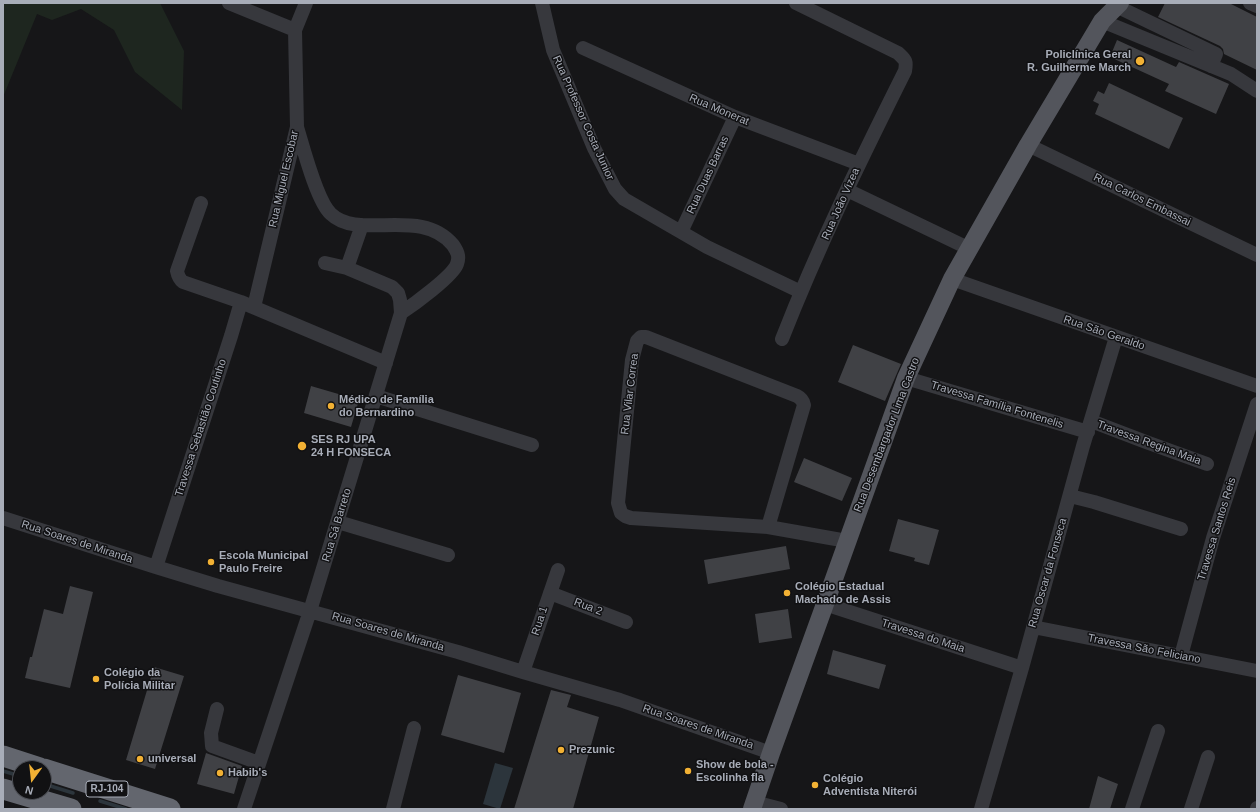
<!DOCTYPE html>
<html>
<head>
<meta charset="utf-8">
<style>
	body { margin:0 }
	#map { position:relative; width:1260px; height:812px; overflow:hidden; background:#161618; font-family:Arial,sans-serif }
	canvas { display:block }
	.frame { position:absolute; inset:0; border:4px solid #a8adb8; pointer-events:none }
	.north { position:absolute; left:12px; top:760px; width:40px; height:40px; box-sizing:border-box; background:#111113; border:1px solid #4d4f55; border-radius:50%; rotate:195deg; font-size:11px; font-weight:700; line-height:16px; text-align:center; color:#a8adb8 }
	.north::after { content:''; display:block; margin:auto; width:14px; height:18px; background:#f2b134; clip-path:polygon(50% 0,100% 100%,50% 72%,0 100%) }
</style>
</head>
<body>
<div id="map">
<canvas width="1260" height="812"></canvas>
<div class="frame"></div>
<div class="north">N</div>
</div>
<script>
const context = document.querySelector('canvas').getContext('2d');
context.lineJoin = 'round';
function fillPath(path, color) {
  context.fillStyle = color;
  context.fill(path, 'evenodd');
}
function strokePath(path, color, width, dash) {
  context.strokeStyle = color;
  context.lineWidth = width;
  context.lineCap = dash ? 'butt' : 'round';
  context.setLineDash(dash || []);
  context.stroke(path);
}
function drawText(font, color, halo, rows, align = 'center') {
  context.font = font + ' Arial,sans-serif';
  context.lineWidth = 3;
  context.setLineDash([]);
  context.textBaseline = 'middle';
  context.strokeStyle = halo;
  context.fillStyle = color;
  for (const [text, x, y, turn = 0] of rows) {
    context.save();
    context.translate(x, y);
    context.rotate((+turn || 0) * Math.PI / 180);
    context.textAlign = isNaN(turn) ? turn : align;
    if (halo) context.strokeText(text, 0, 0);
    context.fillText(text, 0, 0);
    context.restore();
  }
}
fillPath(new Path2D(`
	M3,3H160L184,51L182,110L135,72L114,30L81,9L52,20L37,14L3,97Z`), '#1e261f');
fillPath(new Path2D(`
	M495,763L513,768L500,809L483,804Z`), '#2c353c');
strokePath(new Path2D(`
	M3,771L20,776
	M44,784L73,793
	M100,801L126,809`), '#2c353c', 3.5);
fillPath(new Path2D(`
	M1165,3H1229L1257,17V70L1224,54L1223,49L1220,46L1158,17Z
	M1117,40L1176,67L1179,62L1229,84L1216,114L1165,91L1169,84L1110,57Z
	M1109,83L1183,118L1169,149L1095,114L1099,104L1093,101L1098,91L1104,94Z
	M853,345L901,364L885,401L838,382Z
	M311,386L359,400L351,427L304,413Z
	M804,458L852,478L842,501L794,482Z
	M898,519L939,530L929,565L914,561L915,558L889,551Z
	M786,546L790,569L708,584L704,560Z
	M70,586L93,592L70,688L25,678L30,657H32L44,609L63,614Z
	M788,609L792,638L759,643L755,614Z
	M833,650L886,665L879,689L827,674Z
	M154,667L184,676L155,769L126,760Z
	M458,675L521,693L504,753L441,735Z
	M551,690L571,695L567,707L599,717L573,809H514Z
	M206,753L242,766L234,794L197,784Z
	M1098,776L1118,784L1110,809H1089Z`), '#404145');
strokePath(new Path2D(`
	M229,3L295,30
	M542,3L553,50L594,148L615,189L624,199L707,247L801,292
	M1250,3L1257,6
	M1116,6L1216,54L1211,66
	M1102,21L1231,74L1257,91
	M583,48L735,117L859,164
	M297,127C303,147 317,202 331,214C359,241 421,206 453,245C457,251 460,256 457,264C453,276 413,305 401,313
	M1028,145L1257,255
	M847,190L970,249
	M201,203L177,271C178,276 179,279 183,282L241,302
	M681,232L735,117
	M347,268L362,225
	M952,279L1257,386
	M254,307L297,127L295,30L306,3
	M782,339C818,247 861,159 905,71C907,60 905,60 898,53L796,3
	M906,378L1088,432
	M376,396L532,445
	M1091,421L1146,442L1207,464
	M1070,496L1094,502L1181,529
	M3,518L156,567L218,586L458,652L523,672L620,700L771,753
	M338,522L448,555
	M768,527L804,405C803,400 801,398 797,396L646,337H641L637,341L632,360L618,503L621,513L625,516L631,518L768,527L847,541
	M156,567L231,336L241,302L386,363
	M550,593L626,622
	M825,604L1022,668
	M1033,627L1257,671
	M1181,656L1213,538L1257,404
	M523,672L558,570
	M217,709L211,733L212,746L259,763
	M754,802L781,809
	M244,809L310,611L401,313L400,300L398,293L392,287L347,268L325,263
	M393,809L414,728
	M981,809L1022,668L1083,446L1116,337
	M1132,809L1158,731
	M1191,809L1208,757
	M1257,809V808`), '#37383d', 14);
strokePath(new Path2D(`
	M752,809L771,753L825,604L906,378L952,279L1028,145L1102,21L1120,3`), '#53555c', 18);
strokePath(new Path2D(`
	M3,756L40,768
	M44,769L170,809
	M3,789L71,809`), '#63666e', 21);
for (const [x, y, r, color] of [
	[1140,61,5,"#f2b134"],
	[331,406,4,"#f2b134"],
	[302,446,5,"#f2b134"],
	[211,562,4,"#f2b134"],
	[787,593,4,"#f2b134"],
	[96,679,4,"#f2b134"],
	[561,750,4,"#f2b134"],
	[140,759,4,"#f2b134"],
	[688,771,4,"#f2b134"],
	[220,773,4,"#f2b134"],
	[815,785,4,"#f2b134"]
]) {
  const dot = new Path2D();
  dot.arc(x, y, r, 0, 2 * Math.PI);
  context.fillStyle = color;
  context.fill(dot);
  strokePath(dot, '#111113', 1.5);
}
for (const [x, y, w] of [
	[107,789,42]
]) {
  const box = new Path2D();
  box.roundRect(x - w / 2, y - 8, w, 16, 3);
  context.fillStyle = '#111113';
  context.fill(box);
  strokePath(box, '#a8adb8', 1);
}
drawText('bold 10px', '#a8adb8', null, [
	["RJ-104",107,789]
]);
drawText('bold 11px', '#a8adb8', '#111113', [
	["Policlínica Geral",1131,55,"right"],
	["R. Guilherme March",1131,68,"right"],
	["Médico de Família",339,400],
	["do Bernardino",339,413],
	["SES RJ UPA",311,440],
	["24 H FONSECA",311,453],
	["Escola Municipal",219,556],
	["Paulo Freire",219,569],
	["Colégio Estadual",795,587],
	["Machado de Assis",795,600],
	["Colégio da",104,673],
	["Polícia Militar",104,686],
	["Prezunic",569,750],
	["universal",148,759],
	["Show de bola -",696,765],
	["Escolinha fla",696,778],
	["Habib's",228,773],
	["Colégio",823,779],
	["Adventista Niterói",823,792]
], 'left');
drawText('11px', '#a8adb8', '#111113', [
	["Rua Monerat",719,110,23],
	["Rua Professor Costa Junior",583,118,66],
	["Rua Duas Barras",708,175,-65],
	["Rua Miguel Escobar",284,179,-77],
	["Rua Carlos Embassai",1142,200,26],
	["Rua João Vizea",841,204,-66],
	["Rua São Geraldo",1104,333,19],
	["Rua Vilar Correa",630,394,-83],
	["Travessa Família Fontenelis",997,405,17],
	["Travessa Sebastião Coutinho",201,428,-72],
	["Rua Desembargador Lima Castro",887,435,-69],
	["Travessa Regina Maia",1149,443,20],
	["Rua Sá Barreto",337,525,-73],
	["Travessa Santos Reis",1217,529,-73],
	["Rua Soares de Miranda",77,542,18],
	["Rua Oscar da Fonseca",1048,573,-74],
	["Rua 2",588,607,21],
	["Rua 1",540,621,-72],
	["Rua Soares de Miranda",388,632,16],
	["Travessa do Maia",923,636,18],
	["Travessa São Feliciano",1144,649,11],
	["Rua Soares de Miranda",698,727,19]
]);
</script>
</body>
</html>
